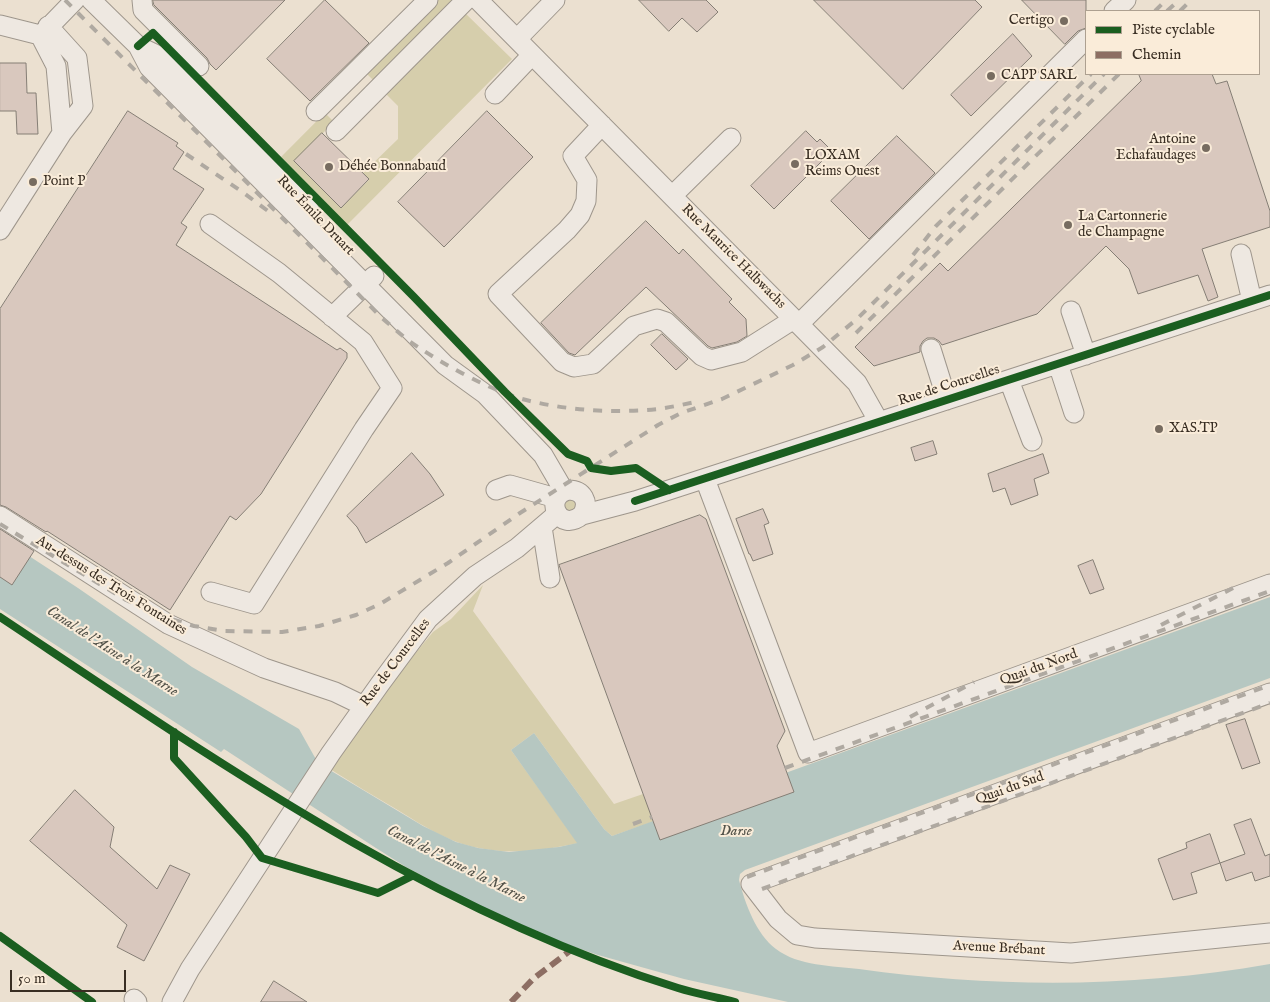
<!DOCTYPE html>
<html>
<head>
<meta charset="utf-8">
<style>
	body { margin:0 }
	#map { position:relative; width:1270px; height:1002px; overflow:hidden; background:#ebe0d0; font-family:"IM FELL English",serif }
	canvas { display:block }
	.legend { position:absolute; left:1085px; top:10px; width:175px; height:65px; box-sizing:border-box; background:#faecd9; border:1px solid #ada090; margin:0; padding:6px 9px; list-style:none; font-size:15px; color:#392e23 }
	.legend li { display:flex; align-items:center; gap:10px; height:25px }
	.legend b { width:25px; border:1px solid #ada090 }
	.scale { position:absolute; left:10px; top:970px; width:116px; height:22px; box-sizing:border-box; border:2px solid #392e23; border-top:0; padding-left:6px; font-size:15px; line-height:18px; white-space:nowrap; color:#392e23; -webkit-text-stroke:4px #faecd9; paint-order:stroke }
</style>
</head>
<body>
<div id="map">
<canvas width="1270" height="1002"></canvas>
<ul class="legend">
<li><b style="height:6px;background:#1b5e20"></b>Piste cyclable</li>
<li><b style="height:6px;background:#8d6e63"></b>Chemin</li>
</ul>
<div class="scale">50 m</div>
</div>
<script>
const context = document.querySelector('canvas').getContext('2d');
context.lineJoin = 'round';
function fillPath(path, color) {
  context.fillStyle = color;
  context.fill(path, 'evenodd');
}
function strokePath(path, color, width, dash) {
  context.strokeStyle = color;
  context.lineWidth = width;
  context.lineCap = dash ? 'butt' : 'round';
  context.setLineDash(dash || []);
  context.stroke(path);
}
function drawText(font, color, halo, rows, align = 'center') {
  context.font = font + ' "IM FELL English",serif';
  context.lineWidth = 4;
  context.setLineDash([]);
  context.textBaseline = 'middle';
  context.strokeStyle = halo;
  context.fillStyle = color;
  for (const [text, x, y, turn = 0] of rows) {
    context.save();
    context.translate(x, y);
    context.rotate((+turn || 0) * Math.PI / 180);
    context.textAlign = isNaN(turn) ? turn : align;
    if (halo) context.strokeText(text, 0, 0);
    context.fillText(text, 0, 0);
    context.restore();
  }
}
fillPath(new Path2D(`
	M437,0H452L455,3L375,82L367,74L326,114L334,122L295,161L341,207L369,180L363,173L398,139V106L384,92L463,11L512,59L347,225L281,157Z
	M559,499L582,500L571,518Z
	M483,585L473,611L614,804L643,794L655,821L612,836L604,829L534,733L511,750L578,843C546,850 511,855 479,848C449,843 422,825 396,809C374,796 352,783 330,769L370,708L433,632L451,619Z`), '#d6ceac');
fillPath(new Path2D(`
	M0,537L78,588L192,667L299,729L318,763L423,826L456,842L478,848L509,852L559,847L577,843L511,750L534,733L604,829L612,836L1270,597V678L745,870L740,874L739,880C745,903 756,934 776,949C798,966 833,966 859,969C996,988 1134,988 1270,964V1002H788L684,979L598,955L557,941L470,901L406,867L376,848L224,749L221,752L0,609Z`), '#b6c7c1');
const building = new Path2D(`
	M153,0H285L216,70L210,64L207,58L154,5Z
	M325,0L369,43L310,101L267,59Z
	M639,0H706L718,12L697,32L682,18L669,31Z
	M814,0H975L982,7L903,89Z
	M1022,0H1086V28L1078,31L1065,44Z
	M1013,34L1032,56L971,116L951,95Z
	M0,63H26L27,93H36L38,134H17L16,111H0Z
	M1139,74H1212L1216,84L1227,81L1270,211V227L1202,249L1218,297L1208,301L1198,275L1138,294L1129,269L1106,246L1037,314L942,345L939,341L934,338H927L923,341L920,346V352L874,366L855,347L940,263L948,271L1141,81Z
	M128,111L178,143L176,146L184,152L173,169L204,189L181,223L187,227L176,245L337,350L340,348L347,353V358L261,494L236,520L230,516L170,610L47,531L46,532L6,507L0,505V309Z
	M487,111L533,157L444,247L398,202Z
	M806,131L817,142L820,139L832,151L774,209L751,186Z
	M322,133L369,179L341,208L294,161Z
	M897,136L935,173L869,239L831,201Z
	M646,221L679,254L683,249L732,299L729,302L746,319L747,336L737,342L712,348L708,346L646,287L575,355L569,353L541,323Z
	M662,334L688,359L676,370L651,345Z
	M933,441L937,454L915,461L911,448Z
	M412,453L430,474L444,495L366,543L357,527L347,516Z
	M1043,454L1049,473L1034,479L1038,495L1011,505L1005,488L993,492L988,474Z
	M763,509L769,523L764,525L773,554L753,561L750,554H749L736,519Z
	M700,515L706,519L785,731L777,746L794,792L660,840L559,565Z
	M0,529L34,551L12,585L0,577Z
	M1093,560L1104,589L1090,594L1078,566Z
	M1245,719L1260,763L1242,769L1226,725Z
	M75,790L114,827L110,847L157,889L170,865L190,874L144,961L117,947L127,925L30,841Z
	M1251,819L1265,856L1270,854V876L1255,881L1252,872L1226,881L1220,863L1245,854L1234,825Z
	M1210,834L1220,863L1191,873L1197,893L1173,900L1158,859L1187,848L1186,843Z
	M274,981L307,1002H261Z`);
fillPath(building, '#d9c8be');
strokePath(building, '#857e75', 1);
const minor = new Path2D(`
	M91,0L138,46L149,67L445,365L485,394L543,455L564,491
	M142,0L143,10L199,66
	M478,0L857,383L879,422
	M1114,11L1126,0
	M0,25L40,35L56,66L62,133
	M41,35L75,0
	M517,39L555,0
	M138,46L159,56L310,211
	M495,94L532,55
	M316,111L428,0
	M602,125L573,156L587,180L586,201L580,215L567,230L498,294L562,362L574,367L593,364L634,326L657,319L666,322L702,356L711,360L742,352L794,319
	M336,131L466,0
	M672,196L731,138
	M210,224L279,273L363,342L392,388L364,429L254,604L211,592
	M0,230L62,133L83,106L77,58L48,26
	M1241,254L1252,301
	M1071,311L1086,355
	M332,317L374,276
	M799,324L1086,39
	M931,349L947,400
	M1058,364L1074,413
	M1009,380L1032,441
	M705,479L808,753L1270,584
	M496,490L510,485L556,498
	M582,515C590,502 583,490 568,490C542,497 559,534 582,515L635,501L1270,295
	M0,516L168,624L264,668L335,692L364,706
	M542,527L550,578
	M1270,693L751,884L778,919L797,935L815,938L1071,953L1270,933
	M134,999L137,1002
	M172,1002L190,969L331,753L380,684L428,619L475,576L517,548L557,514`);
strokePath(minor, '#9e968c', 21);
strokePath(minor, '#eee8e1', 19);
strokePath(new Path2D(`
	M65,0L382,318C394,328 405,339 418,347C448,367 495,393 530,401C572,411 616,413 658,409C672,407 686,404 699,401
	M1155,11L1166,0
	M1167,11L1179,0
	M1180,11L1191,0
	M186,154L241,191L272,214
	M913,255L936,226L1091,74
	M856,333L1119,74
	M0,524L126,600L162,616L194,626L225,631L282,632L319,626L356,615L380,604L448,563L520,513L658,425L681,413L722,399L793,365L823,347L857,319L1104,74
	M1161,625L1237,586
	M910,717L974,682
	M785,768L1270,591
	M633,824L652,817
	M747,877L1270,685
	M762,889L1270,703`), '#afa9a1', 4, [9, 9]);
strokePath(new Path2D(`
	M511,1002L533,979L571,950`), '#8d6e63', 6, [12, 6]);
strokePath(new Path2D(`
	M138,46L153,33L414,297L505,392L568,454L587,461L591,468L611,471L636,468L669,490
	M635,501L1270,295
	M0,617C215,760 430,911 678,988C697,994 716,997 735,1002
	M174,732V758L246,837L262,858L378,893L412,876
	M0,936L92,1002`), '#1b5e20', 8);
for (const [x, y, r, color] of [
	[1064,21,5,"#776c60"],
	[991,76,5,"#776c60"],
	[1206,148,5,"#776c60"],
	[795,164,5,"#776c60"],
	[329,167,5,"#776c60"],
	[33,182,5,"#776c60"],
	[1068,225,5,"#776c60"],
	[1159,429,5,"#776c60"]
]) {
  const dot = new Path2D();
  dot.arc(x, y, r, 0, 2 * Math.PI);
  context.fillStyle = color;
  context.fill(dot);
  strokePath(dot, '#faecd9', 2);
}
drawText('14px', '#392e23', '#faecd9', [
	["Certigo",1054,21,"right"],
	["CAPP SARL",1001,76],
	["Antoine",1196,140,"right"],
	["Echafaudages",1196,156,"right"],
	["LOXAM",805,156],
	["Reims Ouest",805,172],
	["Déhée Bonnabaud",339,167],
	["Point P",43,182],
	["La Cartonnerie",1078,217],
	["de Champagne",1078,233],
	["XAS.TP",1169,429]
], 'left');
drawText('14px', '#392e23', '#faecd9', [
	["Rue Émile Druart",315,216,46],
	["Rue Maurice Halbwachs",733,257,45],
	["Rue de Courcelles",949,386,-18],
	["Au-dessus des Trois Fontaines",111,586,32],
	["Rue de Courcelles",396,663,-53],
	["Quai du Nord",1039,668,-20],
	["Quai du Sud",1010,789,-20],
	["Avenue Brébant",999,949,3]
]);
drawText('italic 15px', '#525249', '#faecd9', [
	["Canal de l'Aisne à la Marne",112,652,33],
	["Darse",736,832],
	["Canal de l'Aisne à la Marne",456,865,27]
]);
</script>
</body>
</html>
